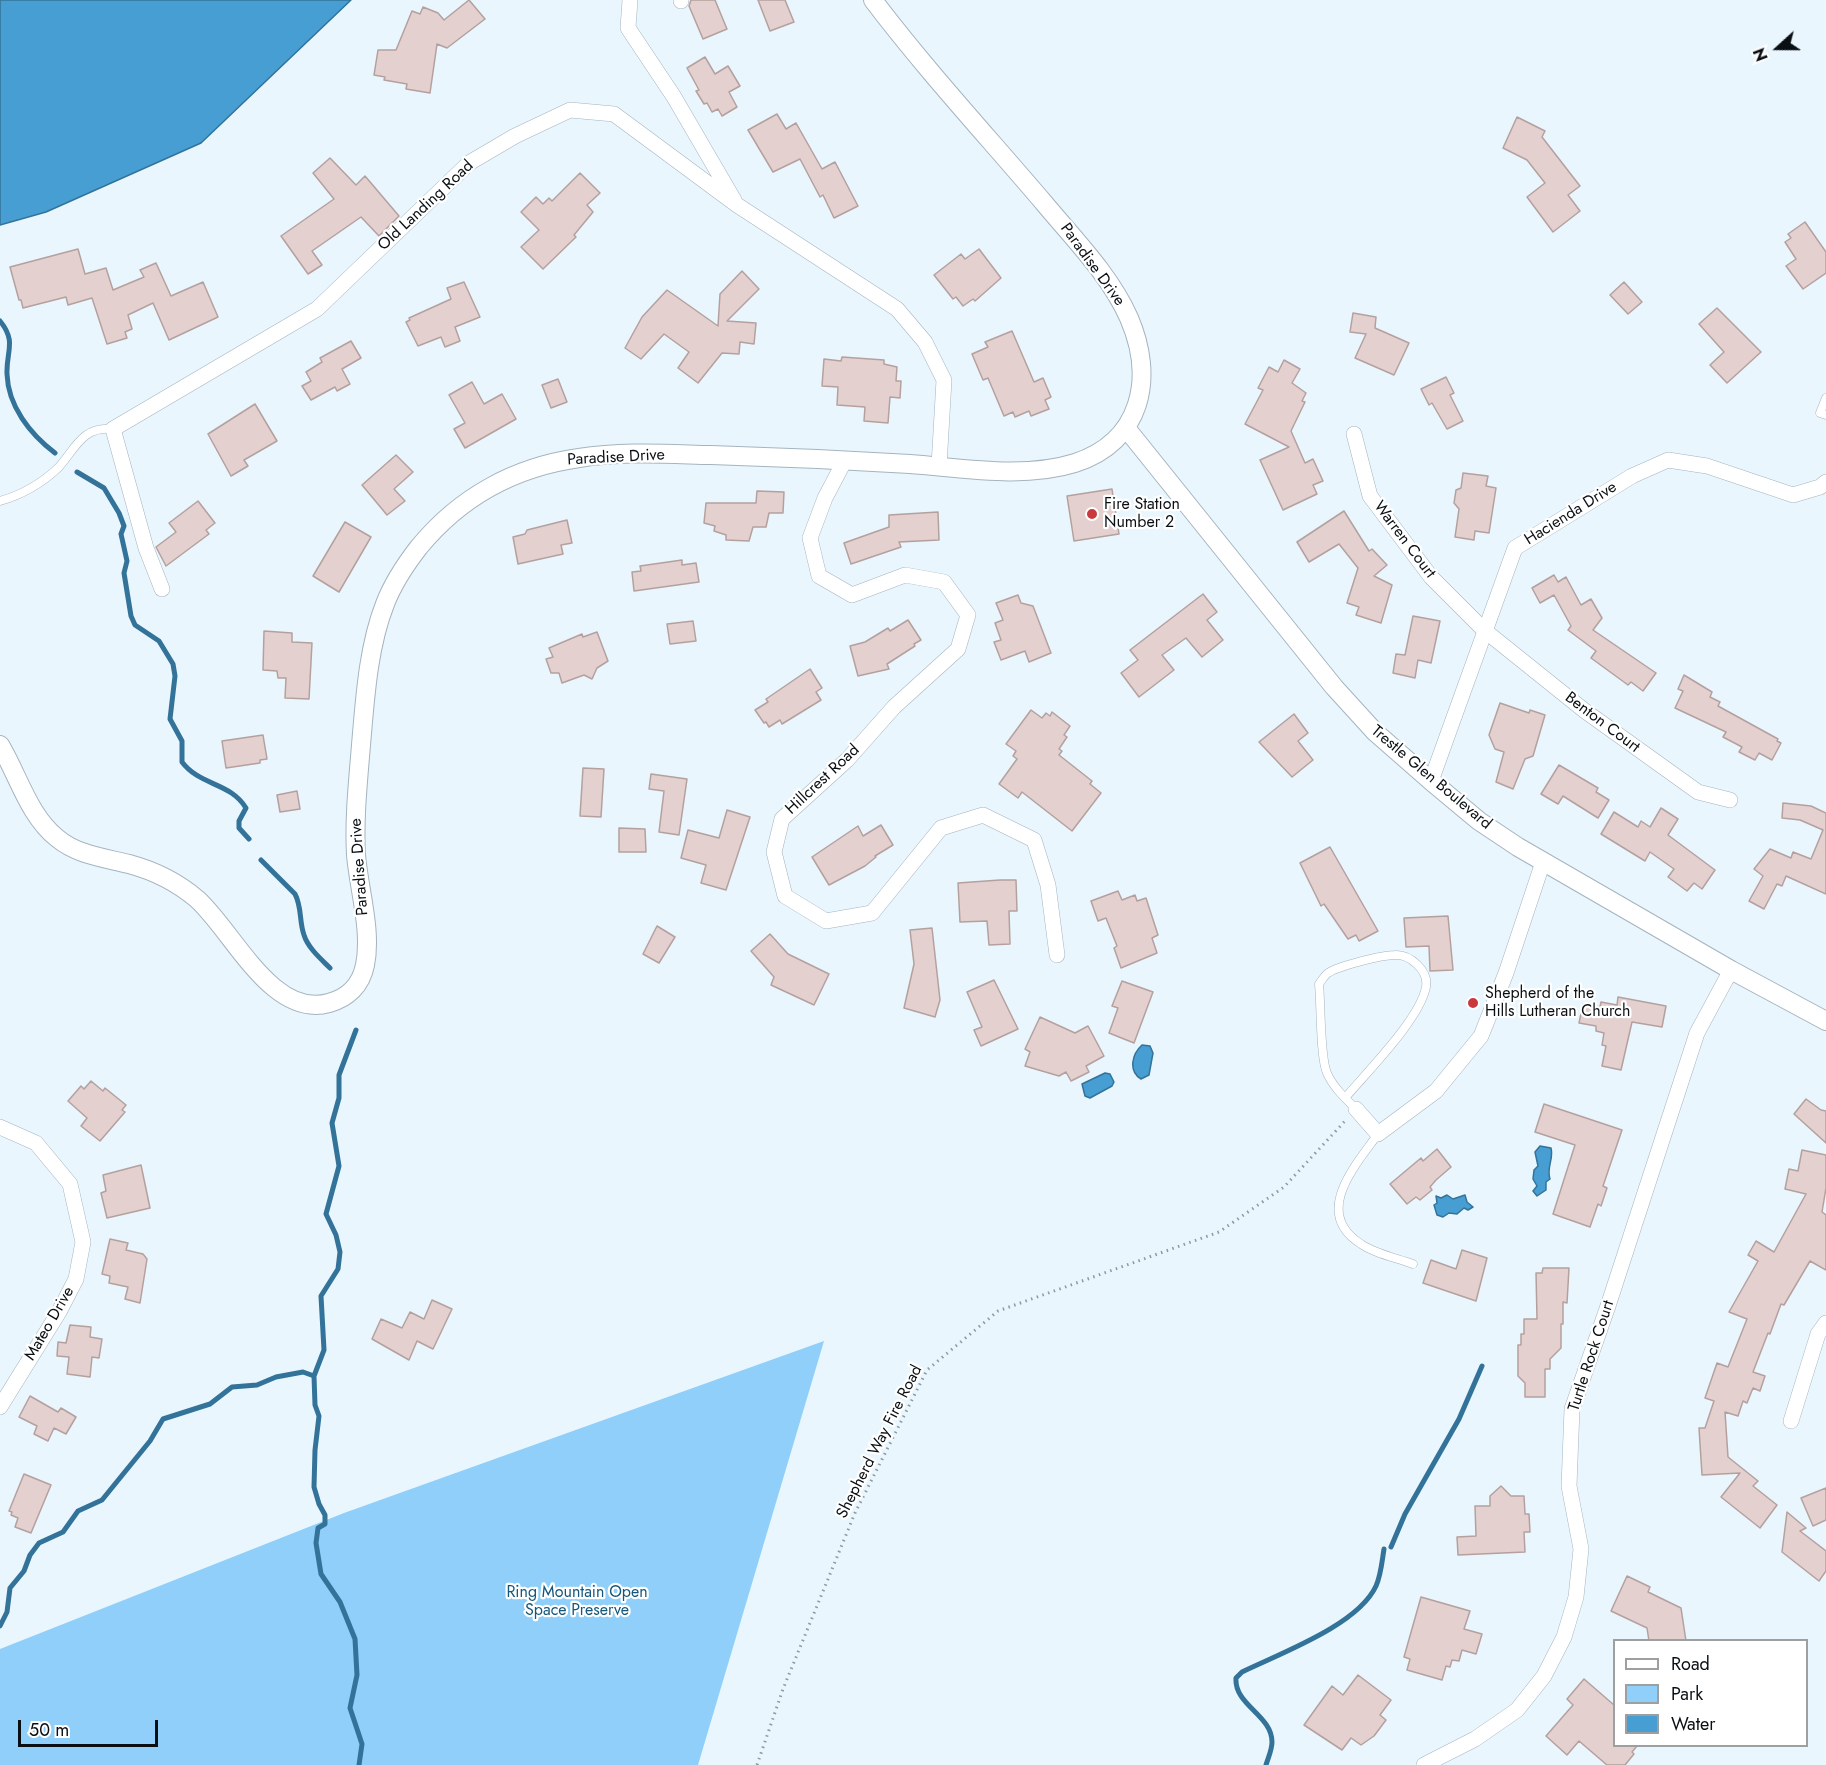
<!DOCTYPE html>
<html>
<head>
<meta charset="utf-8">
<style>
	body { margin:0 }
	#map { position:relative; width:1826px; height:1765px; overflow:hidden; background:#e9f6fe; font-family:Jost,sans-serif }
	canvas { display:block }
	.legend { position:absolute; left:1613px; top:1639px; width:195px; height:108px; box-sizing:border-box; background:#fff; border:2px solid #9d9fa1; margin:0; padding:8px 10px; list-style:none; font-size:18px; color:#0a0f13 }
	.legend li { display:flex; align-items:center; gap:12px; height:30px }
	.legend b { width:30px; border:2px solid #9d9fa1 }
	.north { position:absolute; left:1748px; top:18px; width:60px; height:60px; -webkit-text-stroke:4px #fff; paint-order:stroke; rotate:249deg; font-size:16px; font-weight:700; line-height:24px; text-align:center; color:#0a0f13 }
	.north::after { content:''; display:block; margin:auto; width:21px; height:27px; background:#0a0f13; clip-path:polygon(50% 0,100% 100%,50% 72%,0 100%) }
	.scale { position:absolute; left:18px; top:1720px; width:140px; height:27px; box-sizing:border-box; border:3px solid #0a0f13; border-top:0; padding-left:8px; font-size:18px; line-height:21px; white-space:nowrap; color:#0a0f13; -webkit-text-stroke:4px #fff; paint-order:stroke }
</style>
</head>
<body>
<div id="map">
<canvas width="1826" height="1765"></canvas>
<ul class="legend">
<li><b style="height:8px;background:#fff"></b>Road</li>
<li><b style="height:16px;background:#8fcff9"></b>Park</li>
<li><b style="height:16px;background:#469ed3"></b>Water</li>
</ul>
<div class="north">N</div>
<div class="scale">50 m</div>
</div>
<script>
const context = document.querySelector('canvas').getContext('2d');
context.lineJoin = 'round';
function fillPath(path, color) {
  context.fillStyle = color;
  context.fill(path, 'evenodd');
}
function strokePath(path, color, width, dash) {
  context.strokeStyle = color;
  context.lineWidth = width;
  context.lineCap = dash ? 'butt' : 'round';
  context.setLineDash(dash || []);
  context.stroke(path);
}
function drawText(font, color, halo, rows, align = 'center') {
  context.font = font + ' Jost,sans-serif';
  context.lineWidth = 4.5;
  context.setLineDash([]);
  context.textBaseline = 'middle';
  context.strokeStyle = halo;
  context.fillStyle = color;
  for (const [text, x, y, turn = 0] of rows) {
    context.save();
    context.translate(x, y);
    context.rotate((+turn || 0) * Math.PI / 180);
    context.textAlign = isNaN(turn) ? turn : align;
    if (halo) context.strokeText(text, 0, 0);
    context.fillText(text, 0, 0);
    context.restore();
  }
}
fillPath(new Path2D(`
	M824,1341L698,1765H0V1649L344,1513Z`), '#8fcff9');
const water = new Path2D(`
	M0,0H351L201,143L46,212L0,225Z
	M1142,1045L1150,1046L1153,1053L1149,1075L1141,1079C1128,1071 1132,1054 1142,1045Z
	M1105,1073L1110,1074L1114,1082L1112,1086L1090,1098L1085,1096L1082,1084Z
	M1540,1146L1551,1148C1554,1159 1546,1168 1550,1179L1546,1182V1190L1537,1196L1533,1191L1537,1186L1533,1179L1534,1170L1538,1166L1535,1152Z
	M1447,1195L1453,1199L1465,1195L1467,1202L1473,1207L1468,1210L1464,1208L1457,1214L1449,1213L1443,1217L1437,1215L1434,1205L1437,1203L1436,1196L1441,1198Z`);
fillPath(water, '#469ed3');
strokePath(water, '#347399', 1.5);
strokePath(new Path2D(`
	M0,321C17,342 6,351 7,374C8,406 30,434 55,453
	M77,472L104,488L119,513L124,526L121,534L127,561L124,573L131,616L135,625L159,641L173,664L175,676L170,719L182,741V762C200,786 230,782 246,808L239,821V828L249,839
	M261,860L295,894C302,907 299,921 304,935C308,948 321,959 330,968
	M356,1030L339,1075V1098L332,1123L339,1166L326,1214L336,1235L340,1252L338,1269L321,1296L324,1350L314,1376L315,1405L319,1416L315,1450L314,1487L319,1504L325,1515V1524L318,1528L316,1543L321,1574L340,1602L355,1639L357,1675L350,1708L362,1744L359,1765
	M1391,1547L1405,1514L1459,1419L1482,1366
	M0,1626L7,1612L10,1588L24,1571L30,1555L39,1543L63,1532L78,1511L102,1500L150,1441L163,1419L210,1404L232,1387L257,1385L276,1377L303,1372L314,1376
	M1266,1765C1268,1758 1272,1750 1272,1742C1272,1715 1234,1705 1236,1678L1242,1672C1281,1653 1358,1625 1376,1586C1381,1575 1382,1561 1384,1549`), '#347399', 5);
const building = new Path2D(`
	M469,0L485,19L447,48L437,44L430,93L406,89L407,84L384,80L385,77L374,75L378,50H396L412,11L420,14L423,7L438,13L444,20Z
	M691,0H715L727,29L703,39L689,6Z
	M758,0H785L794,22L770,31Z
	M705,57L715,74L728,66L740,86L729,92L737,107L722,116L718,109L712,112L707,103L704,104L696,91L699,90L687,68Z
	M777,114L786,129L796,123L822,169L835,162L858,206L834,218L823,195L820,197L800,159L773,172L748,130Z
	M1517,117L1545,131L1542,137L1580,186L1568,195L1580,211L1553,232L1527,197L1545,183L1527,160L1503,148Z
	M330,158L356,185L365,176L399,216L379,236L361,217L312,251L322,265L308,274L281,236L334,199L313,173Z
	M580,173L600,193L587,205L593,212L574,235L576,237L543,269L521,247L539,230L521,212L536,197L543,204L549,198L552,201Z
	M1805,222L1826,252V273L1803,289L1786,266L1796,259L1785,242L1791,238L1788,234Z
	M78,249L85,274L106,268L113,290L144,277L140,270L156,263L171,296L203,282L218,317L169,340L153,303L128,315L132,329L125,332L127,338L107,344L92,298L68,305L66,297L23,308L21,300H19L10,267Z
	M979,249L1001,278L975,301L973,299L963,306L956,297L953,299L934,275L961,254L965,259Z
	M742,271L759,289L727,321L756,323L754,344L740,342L739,354L722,353L698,383L678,368L689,352L664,334L641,359L625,348L642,317L667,290L718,326L720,294Z
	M464,282L480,317L455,327L460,341L445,347L441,337L418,346L406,322L410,320L409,318L451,299L447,288Z
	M1624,282L1642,302L1628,314L1610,295Z
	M1717,308L1761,352L1727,383L1710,365L1724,352L1699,324Z
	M1353,313L1376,317L1375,328L1409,343L1394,375L1355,358L1366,334L1350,332Z
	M1012,331L1034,382L1043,378L1051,397L1045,400L1049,409L1031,416L1029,411L1015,417L1013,412L1004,416L988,378L983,380L972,354L988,347L985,342Z
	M351,341L361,358L342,369L350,384L337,391L335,387L311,400L302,386L311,381L306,372L322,362L320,358Z
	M842,357L884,360V364L897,367L896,381H901L900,398L890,397L888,423L864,421L865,407L837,405L838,387L822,386L824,359L841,361Z
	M1284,360L1300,369L1292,383L1306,393L1302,401L1305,402L1291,431L1305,463L1313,459L1323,481L1313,485L1317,494L1283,510L1260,460L1289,447L1245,424L1263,390L1258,388L1269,367L1278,372Z
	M1446,377L1454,393L1450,395L1463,421L1447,429L1432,403L1429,405L1421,389Z
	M558,379L567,402L551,408L542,385Z
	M472,382L484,404L502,394L516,419L465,448L454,429L465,423L449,395Z
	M255,404L277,441L244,460L248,466L231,476L208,434Z
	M396,455L413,472L394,489L405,501L387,515L362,485Z
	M1463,473L1488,476L1486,486L1496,488L1489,533L1475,531L1474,540L1455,537L1459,509L1454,503L1456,490L1461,488Z
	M1112,489L1119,534L1074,541L1067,496Z
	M757,491L784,492L783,513H769L766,527H753L749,541L726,540V535L714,531L715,526L704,523L706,503H756Z
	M198,501L215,523L206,530L209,534L166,566L156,547L176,532L169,523Z
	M1344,511L1369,551L1372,549L1387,565L1374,576L1392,585L1381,623L1356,615L1359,607L1347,603L1358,568L1339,544L1309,562L1297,542Z
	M938,512L939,540L899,542L901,547L851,564L844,543L889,527V515Z
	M567,520L572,543L561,545L563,554L518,564L513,537L525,534L527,530Z
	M345,522L371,537L339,592L313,576Z
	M682,560V565L696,563L699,582L634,591L632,572L641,571L640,566Z
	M1554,575L1558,582L1566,577L1581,605L1591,599L1602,618L1593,630L1656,673L1643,691L1631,682L1628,685L1591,658L1596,651L1568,630L1571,626L1554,595L1540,603L1532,588Z
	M1203,594L1217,612L1207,620L1223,640L1202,657L1186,638L1162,655L1174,670L1139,697L1121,673L1138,660L1130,650Z
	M1018,595L1021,603L1033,606L1051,653L1029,662L1025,651L1001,660L994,642L1001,640L995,623L1003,620L996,603Z
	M1413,616L1440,621L1431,663L1418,660L1415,678L1393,673L1396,654L1405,655Z
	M908,620L921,640L914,644L915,646L887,664L889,669L858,676L850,646L865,642L888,628L890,631Z
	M693,621L696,641L670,644L667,624Z
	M264,631L292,633V642L312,643L309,699L285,698L286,678H278L277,671L263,670Z
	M597,632L608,661L597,668L592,679L584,675L562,683L559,673H551L546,659L553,657L549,648L582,634L583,637Z
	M810,669L822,688L816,692L821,700L782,724L780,720L769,727L766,722L764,723L755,710L768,702L766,699Z
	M1684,675L1712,692L1710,697L1720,702L1718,706L1778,739L1777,741L1781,743L1772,760L1759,753L1755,760L1739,752L1742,747L1723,737L1726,732L1675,708L1683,691L1678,689Z
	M1500,703L1529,713L1530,710L1545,715L1533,756L1525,759L1513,789L1496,782L1504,752L1495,749L1489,735Z
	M1031,710L1042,718L1046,713L1050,716L1052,712L1070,726L1064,735L1067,737L1059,749L1062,751L1059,755L1092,781L1090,784L1101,793L1072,831L1022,792L1018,798L999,784L1017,759L1013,756L1016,751L1006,744Z
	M1294,714L1308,733L1298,741L1313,760L1292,777L1259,742Z
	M263,735L267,759L260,760V763L226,768L222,741Z
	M1559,765L1598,788L1596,792L1609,800L1598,818L1563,796L1558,804L1541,794Z
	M583,768L604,769L601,817L580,816Z
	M651,774L687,779L679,835L659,832L664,791L649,789Z
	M297,791L300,809L280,812L277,795Z
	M1783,803L1811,806L1826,813V894L1786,876L1782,886L1777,884L1764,909L1749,901L1763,876L1754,869L1770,849L1791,858L1793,852L1811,859L1823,830L1800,820L1782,818Z
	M1661,808L1678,819L1668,835L1715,870L1702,889L1694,883L1687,891L1668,877L1674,869L1650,852L1645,861L1601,834L1614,812L1638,827L1641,821L1650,827Z
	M727,810L750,817L726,890L701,883L706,865L681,858L688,830L719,838Z
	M881,825L893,845L875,856L876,857L865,866L829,885L812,857L858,826L863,836Z
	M619,828L645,829L646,852H619Z
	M1330,847L1378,931L1359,941L1356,935L1348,939L1324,904L1321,906L1300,863Z
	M1000,880H1016L1017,911H1009L1010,944L989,945L987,921L960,922L958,883Z
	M1118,891L1122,900L1135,895L1137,901L1146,898L1158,935L1152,938L1157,953L1121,968L1114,948L1117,946L1106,918L1098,921L1091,901Z
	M1448,916L1453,970L1430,971L1429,946L1406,947L1404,918Z
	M657,926L675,937L659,963L643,954Z
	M932,928L940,1000L935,1017L904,1008L914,964L910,930Z
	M770,934L788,954L829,974L814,1005L771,985L774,977L751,951Z
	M994,980L1018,1029L981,1046L974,1030L982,1027L967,992Z
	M1122,981L1153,992L1134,1043L1109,1033L1118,1008L1112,1006Z
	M1618,997L1666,1006L1662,1027L1632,1022L1621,1070L1602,1066L1606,1046L1602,1045L1604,1033L1596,1031V1026L1579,1023L1583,1004L1600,1007L1601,1002L1617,1005Z
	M1040,1017L1075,1033L1088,1026L1104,1056L1086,1066L1089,1072L1071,1081L1066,1072L1059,1076L1025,1066L1030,1052L1025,1049Z
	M91,1081L103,1091L105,1088L126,1105L122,1110L125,1112L100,1141L81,1126L87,1118L68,1101L81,1086L84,1089Z
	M1806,1099L1821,1110L1826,1111V1143L1794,1114Z
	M1544,1104L1622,1130L1603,1186L1607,1188L1601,1206L1598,1204L1590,1227L1553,1214L1575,1145L1535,1132Z
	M1437,1149L1451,1167L1436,1180L1430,1187L1432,1190L1420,1200L1416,1197L1407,1204L1390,1184L1421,1158L1423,1161Z
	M1802,1150L1826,1155V1188L1822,1212L1826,1215V1270L1810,1261L1784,1305L1781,1304L1770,1334L1768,1333L1753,1372L1765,1376L1760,1391L1753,1388L1747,1403L1743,1401L1738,1416L1725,1412L1728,1457L1758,1481L1753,1486L1777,1505L1760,1528L1721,1497L1740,1473L1702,1475L1699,1428H1705L1714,1401L1705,1398L1717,1363L1728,1367L1747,1319L1729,1312L1758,1261L1748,1255L1756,1241L1774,1252L1806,1194L1785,1189L1789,1169L1798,1171Z
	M141,1165L150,1208L107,1218L101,1193L106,1191L103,1175Z
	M110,1239L128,1243L126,1250L143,1254L147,1259L140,1303L125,1299L128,1287L109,1283L110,1276L102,1274Z
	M1462,1250L1487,1258L1476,1301L1423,1283L1431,1260L1456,1269Z
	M1543,1268H1569L1567,1303L1563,1302V1324H1561V1348L1550,1359V1369H1545V1397H1525V1383L1518,1376V1345H1521V1334H1524V1319H1537L1536,1273H1542Z
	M432,1300L452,1309L433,1349L417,1341L409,1360L372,1339L381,1319L402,1328L410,1312L424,1319Z
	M70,1325L91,1327L90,1337L102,1339L99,1358L92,1357L90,1377L67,1374L69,1357L57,1356L58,1342L66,1343Z
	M30,1396L58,1412L61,1408L76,1417L66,1434L54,1428L48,1441L34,1434L37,1426L19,1417Z
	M24,1474L51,1485L31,1533L15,1527L18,1518L11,1515L12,1512L9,1511Z
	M1501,1486L1511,1496H1524L1525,1514H1529L1530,1532H1524L1525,1552L1458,1555L1457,1537L1476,1536L1475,1506H1490V1496Z
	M1826,1488V1520L1813,1526L1801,1498Z
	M1787,1512L1806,1528L1800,1531L1826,1551V1571L1819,1581L1782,1552Z
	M1627,1576L1650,1587L1648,1592L1681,1608L1686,1641H1649L1647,1628L1611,1611Z
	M1421,1597L1470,1611L1464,1629L1482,1634L1476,1654L1462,1650L1459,1661L1452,1660L1450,1667L1446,1666L1442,1680L1407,1670L1410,1659L1404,1657Z
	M1358,1675L1391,1700L1380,1715L1386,1720L1374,1736L1361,1745L1351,1738L1342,1750L1304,1725L1332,1686L1343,1695Z
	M1584,1679L1614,1705V1746H1637L1632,1752L1634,1754L1625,1765H1607L1579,1741L1567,1755L1546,1736L1573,1705L1567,1699Z`);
fillPath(building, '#e4d0ce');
strokePath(building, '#b4a19f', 1.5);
const service = new Path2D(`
	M1826,398L1820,413L1826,415
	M0,501C21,495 42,483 58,468C76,448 82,426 113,429
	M1345,1098C1367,1072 1420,1019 1426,987C1429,971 1410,954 1395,955C1381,955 1339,966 1328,973C1325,975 1322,980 1319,984C1321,1003 1320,1058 1327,1073C1333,1087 1345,1098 1356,1109
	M1378,1134C1355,1166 1312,1213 1361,1244C1375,1254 1397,1258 1413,1264`);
const minor = new Path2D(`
	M630,0L628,28L674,97L734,200
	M681,0V1
	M1354,434L1370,496L1431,577L1484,630L1585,711L1698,792L1730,800
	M845,460L825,498L810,538L819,576L852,595L905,575L944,582L968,615L958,649L894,707L847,760L782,819L774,852L785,896L826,921L872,913L941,828L983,815L1034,840L1048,885L1057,955
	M162,589L146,548L113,429L317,309L469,163L515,136L570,110L614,114L737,205L897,309L925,342L944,380L939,466
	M1431,781L1515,548L1632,476L1668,460L1707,466L1793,495L1820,487L1826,482
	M1356,1109L1378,1134L1436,1091L1481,1036L1506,973L1543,862
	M0,1127L36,1143L70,1184L83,1242L76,1279L59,1312L0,1407
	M1791,1421L1818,1334L1826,1323
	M1424,1765L1475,1739L1517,1710L1544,1676L1564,1637L1576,1597L1581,1549L1569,1486L1572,1409L1608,1306L1697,1033L1731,970`);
const tertiary = new Path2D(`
	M1126,428L1334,687L1375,732L1431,781L1479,821L1518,847L1731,970L1826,1021
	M0,745C18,775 29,816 57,838C77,855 105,858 129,864C155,871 177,882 197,899C233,931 272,1019 329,1003C348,998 361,985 365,965C372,931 359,890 356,855C354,819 358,782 361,745C365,699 368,647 385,604C393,583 405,565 419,547C460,497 515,467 579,458C623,451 667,454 711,455C778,457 844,460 910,464C963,468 1024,479 1075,463C1142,441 1155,378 1129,318C1110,275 1074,239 1044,203C987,136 926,70 873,0`);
strokePath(service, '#a5b4bf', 9);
strokePath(minor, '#a5b4bf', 16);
strokePath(tertiary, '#a5b4bf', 20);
strokePath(new Path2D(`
	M757,1765L783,1689L855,1513L927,1370L998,1311L1219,1232L1284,1187L1345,1121`), '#8f999f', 3, [1.5, 4.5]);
strokePath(service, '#fff', 8);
strokePath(minor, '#fff', 15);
strokePath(tertiary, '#fff', 18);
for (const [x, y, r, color] of [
	[1092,514,6,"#c93a3f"],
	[1473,1003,6,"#c93a3f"]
]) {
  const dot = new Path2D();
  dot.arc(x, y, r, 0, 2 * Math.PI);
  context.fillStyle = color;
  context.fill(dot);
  strokePath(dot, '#fff', 2);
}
drawText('16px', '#0a0f13', '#fff', [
	["Old Landing Road",426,206,-43],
	["Paradise Drive",1092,265,54],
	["Paradise Drive",616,458,-3],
	["Hacienda Drive",1571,514,-32],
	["Warren Court",1404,540,53],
	["Benton Court",1602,723,37],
	["Trestle Glen Boulevard",1431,778,40],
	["Hillcrest Road",823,780,-43],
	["Paradise Drive",360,867,-94],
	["Mateo Drive",50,1324,-60],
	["Turtle Rock Court",1592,1356,-72],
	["Shepherd Way Fire Road",880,1442,-63]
]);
drawText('16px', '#0a0f13', '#fff', [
	["Fire Station",1104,505],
	["Number 2",1104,523],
	["Shepherd of the",1485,994],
	["Hills Lutheran Church",1485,1012]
], 'left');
drawText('16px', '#15577b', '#fff', [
	["Ring Mountain Open",577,1593],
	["Space Preserve",577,1611]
]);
</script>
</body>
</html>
